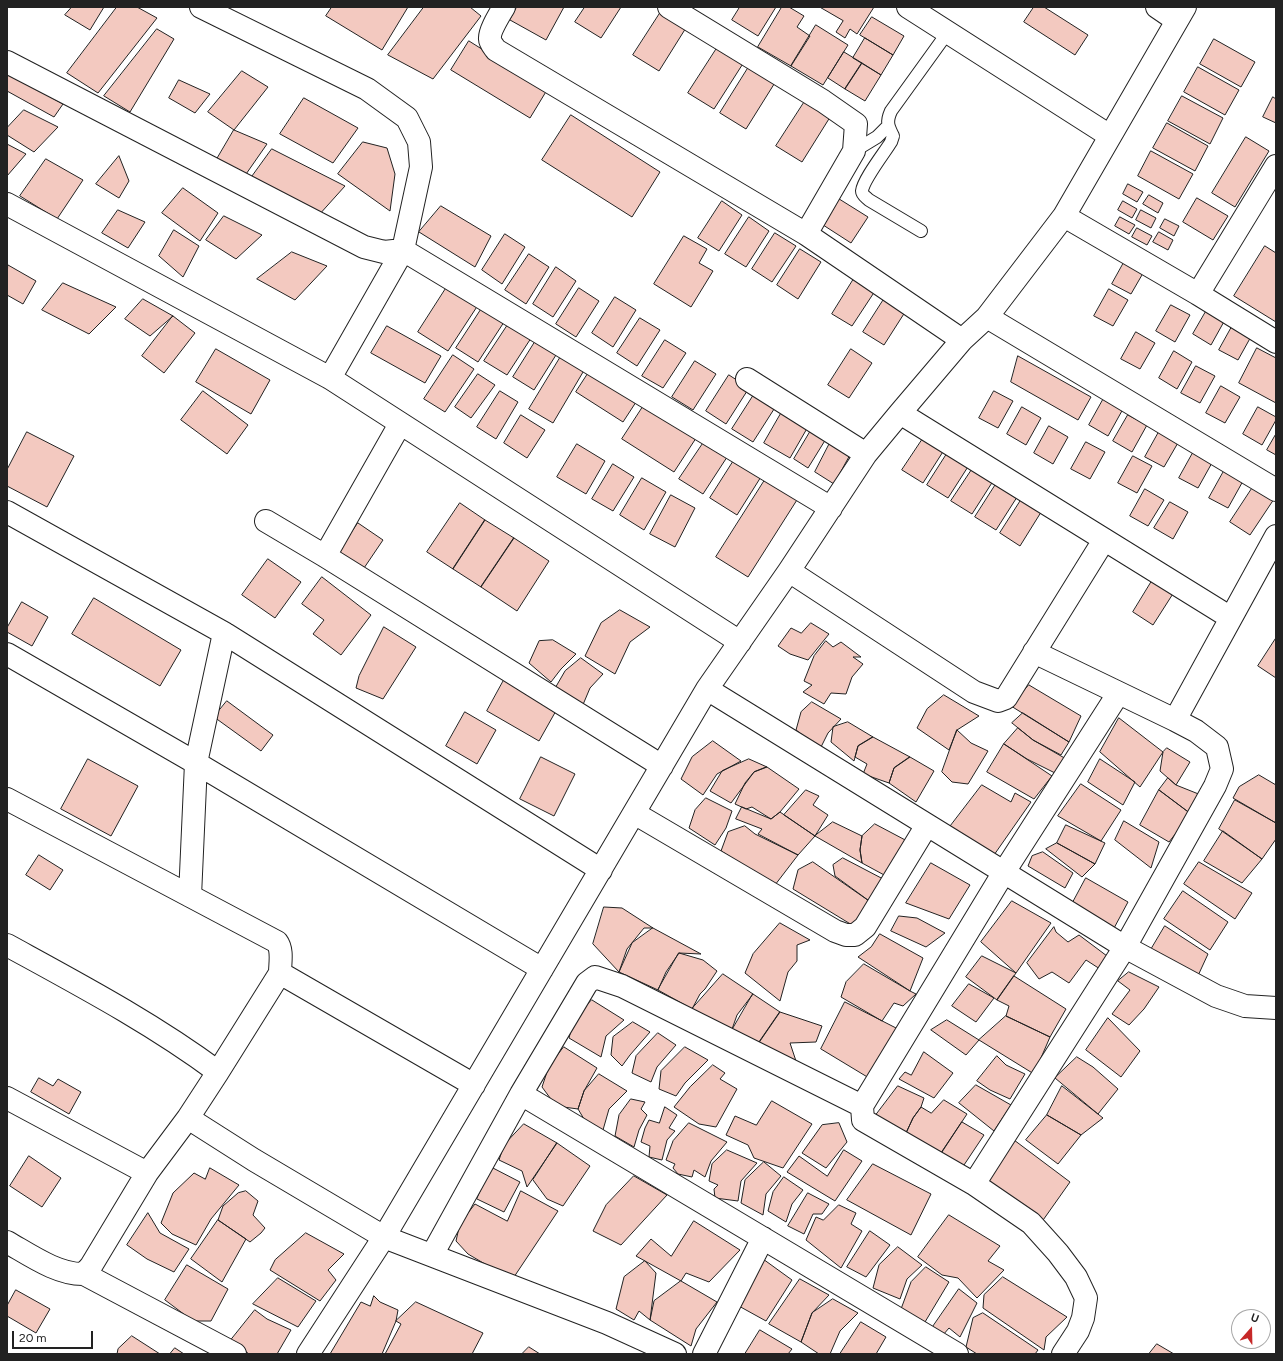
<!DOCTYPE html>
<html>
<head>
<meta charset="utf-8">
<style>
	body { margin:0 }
	#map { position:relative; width:1283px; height:1361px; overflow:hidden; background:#fff; font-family:Figtree,sans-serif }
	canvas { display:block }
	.frame { position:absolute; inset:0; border:8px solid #222; pointer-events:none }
	.north { position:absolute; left:1231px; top:1309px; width:40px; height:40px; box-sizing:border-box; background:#fff; border:1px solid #a7a7a7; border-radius:50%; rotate:20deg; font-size:11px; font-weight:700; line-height:16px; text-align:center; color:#222 }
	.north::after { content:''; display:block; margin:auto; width:14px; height:18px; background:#c62828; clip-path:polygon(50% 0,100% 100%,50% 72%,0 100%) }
	.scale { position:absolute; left:12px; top:1331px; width:81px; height:18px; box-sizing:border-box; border:2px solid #222; border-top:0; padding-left:5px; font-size:12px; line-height:14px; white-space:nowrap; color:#222; -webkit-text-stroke:3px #fff; paint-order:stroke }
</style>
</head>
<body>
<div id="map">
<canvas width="1283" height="1361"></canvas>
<div class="frame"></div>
<div class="north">U</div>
<div class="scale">20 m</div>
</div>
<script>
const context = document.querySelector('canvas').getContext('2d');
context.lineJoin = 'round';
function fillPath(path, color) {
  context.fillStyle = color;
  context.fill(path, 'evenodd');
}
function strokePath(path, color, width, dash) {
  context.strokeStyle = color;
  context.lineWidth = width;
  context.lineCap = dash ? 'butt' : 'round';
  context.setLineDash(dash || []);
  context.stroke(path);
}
const building = new Path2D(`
	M72,7H104L90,30L65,15Z
	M117,7H137L157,18L98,93L67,73Z
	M332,7H408L382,50L326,16Z
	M424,7H470L481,16L433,79L388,55Z
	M517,7H564L546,40L510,20Z
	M585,7H621L601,38L575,22Z
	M664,7L689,23L659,71L633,55Z
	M740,7H776L758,36L732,20Z
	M782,7H789L804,16L797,27L810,36L791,66L758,47Z
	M820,7H874L857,34L850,29L845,38L836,32L843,21Z
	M1034,7H1044L1088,35L1075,55L1024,22Z
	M872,17L904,36L893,55L860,35Z
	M816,25L848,45L823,85L791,66Z
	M157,29L174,39L130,112L104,96Z
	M865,38L893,55L881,75L853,58Z
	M1214,39L1255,62L1241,87L1200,64Z
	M469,41L547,90L530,118L451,70Z
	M719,45L744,62L714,109L688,93Z
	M844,52L862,63L845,89L828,78Z
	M862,63L881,75L865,101L845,89Z
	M750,65L776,81L746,129L720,113Z
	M1198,67L1239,90L1225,115L1184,92Z
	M242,71L268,87L234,130L208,112Z
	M7,73L63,104L54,117L7,91Z
	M179,80L210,94L195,113L169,98Z
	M1182,96L1223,118L1210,144L1168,121Z
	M1273,97L1276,99V123L1263,117Z
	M304,98L358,128L333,163L280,134Z
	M807,98L832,114L802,162L776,146Z
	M24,110L58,127L34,152L7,135V128Z
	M571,115L660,172L632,217L542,160Z
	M1167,123L1208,146L1195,171L1153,148Z
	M234,130L267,144L244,177L217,159Z
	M1246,137L1269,151L1235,207L1212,193Z
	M363,142L387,148L395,174L390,211L338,174Z
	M7,144L26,154L7,176Z
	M272,149L345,186L318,216L251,178Z
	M1151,151L1193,174L1179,199L1138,176Z
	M119,156L129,181L119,198L96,184Z
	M46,159L83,180L57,219L20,196Z
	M1128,184L1143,192L1137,202L1123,194Z
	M183,188L218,213L200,241L162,213Z
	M1149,195L1163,203L1158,213L1143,204Z
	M836,197L868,217L851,243L820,223Z
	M1197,198L1228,216L1213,240L1183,222Z
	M722,201L742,215L719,251L698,238Z
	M1123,201L1137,209L1132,218L1118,210Z
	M441,206L491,236L475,267L419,232Z
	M118,210L145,222L128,248L102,233Z
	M1141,210L1156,218L1151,228L1136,220Z
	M224,216L262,235L236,259L206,240Z
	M749,217L769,231L746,267L725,254Z
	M1120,217L1135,225L1129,234L1115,226Z
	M1165,219L1179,226L1174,236L1160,228Z
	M1137,228L1152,236L1147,245L1132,237Z
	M174,230L199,246L183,277L159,256Z
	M1159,232L1173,240L1168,250L1153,242Z
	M775,233L796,246L772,282L752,269Z
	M505,234L525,247L502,284L482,270Z
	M684,236L707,249L699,263L713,271L691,307L654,284Z
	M1265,246L1276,253V322L1234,296Z
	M800,249L821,262L798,299L777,285Z
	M292,252L327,266L295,300L257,279Z
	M529,254L549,267L526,304L505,290Z
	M1127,257L1146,268L1131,294L1112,284Z
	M8,265L36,281L23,304L7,295Z
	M556,267L576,281L553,317L533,304Z
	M855,277L875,291L852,326L832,314Z
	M452,279L482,299L448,351L418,332Z
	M63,283L116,307L89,334L42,310Z
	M579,288L599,301L576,337L556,324Z
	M1109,289L1128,300L1113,326L1094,316Z
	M886,296L907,309L884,345L863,332Z
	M615,297L636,310L613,347L592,333Z
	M143,299L173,316L150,336L125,319Z
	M484,305L506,319L478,362L456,348Z
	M1171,305L1190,315L1175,342L1156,331Z
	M1208,308L1226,318L1211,345L1193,334Z
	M173,316L195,333L164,373L142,356Z
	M513,317L535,332L507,375L484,361Z
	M640,318L660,330L637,366L617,353Z
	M1234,323L1253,333L1238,360L1219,350Z
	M387,326L441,356L425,383L371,353Z
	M1136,332L1155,343L1140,369L1121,359Z
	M540,334L561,347L534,390L513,377Z
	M665,340L686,353L663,388L642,376Z
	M1257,348L1276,358V403L1239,383Z
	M216,349L270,380L251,414L196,382Z
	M851,349L872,363L849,398L828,385Z
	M1174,351L1192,362L1177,389L1159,378Z
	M563,353L586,367L553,423L529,409Z
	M453,355L474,369L445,412L424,399Z
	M1018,356L1091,397L1078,420L1011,382Z
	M695,361L716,374L693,410L672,397Z
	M1196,366L1215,376L1200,403L1181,393Z
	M591,369L638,399L623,422L576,392Z
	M478,374L495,385L471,418L455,407Z
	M729,375L749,388L726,424L706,411Z
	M1221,386L1240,397L1225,423L1206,413Z
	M203,391L248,425L227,454L181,420Z
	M500,391L518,402L496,439L477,427Z
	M994,391L1013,401L998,428L979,418Z
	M755,393L776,406L753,442L732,429Z
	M1104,398L1123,409L1108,436L1089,425Z
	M648,399L700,432L674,472L622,439Z
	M1022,407L1041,418L1026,445L1007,434Z
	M1258,407L1276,417V420L1262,445L1243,434Z
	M783,410L809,425L790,458L764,443Z
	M521,415L545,430L527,458L504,443Z
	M1128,415L1147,425L1132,452L1113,441Z
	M1049,426L1068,437L1053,464L1034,453Z
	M813,427L829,434L808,468L794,459Z
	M1160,430L1179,441L1164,467L1145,457Z
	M27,432L74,456L47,507L7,486V470Z
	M926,434L946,447L923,483L902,470Z
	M1276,434V455L1267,450Z
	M708,436L731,451L703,494L679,479Z
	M832,439L851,453L834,484L815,472Z
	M1086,442L1105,452L1090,479L1071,469Z
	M577,444L605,461L586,494L557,477Z
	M950,449L971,462L948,498L927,485Z
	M1194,451L1213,461L1198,488L1179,478Z
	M738,454L764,472L737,515L710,498Z
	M1133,456L1152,466L1137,493L1118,483Z
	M613,464L634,477L613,511L592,499Z
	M975,465L995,478L972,514L951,501Z
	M1224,471L1243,481L1228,508L1209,498Z
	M770,472L802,492L748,577L716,557Z
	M642,478L666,492L644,530L620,515Z
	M998,481L1019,494L996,530L975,517Z
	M1253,487L1274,499L1250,535L1230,522Z
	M1145,489L1164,500L1148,526L1130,516Z
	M671,495L695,508L675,547L650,534Z
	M1023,497L1043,509L1020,546L1000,533Z
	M1170,502L1188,512L1173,539L1154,528Z
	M460,503L485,520L453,569L427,552Z
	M485,520L514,538L481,587L453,569Z
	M358,523L383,540L362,571L337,554Z
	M514,538L549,561L517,611L481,587Z
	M268,559L301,582L275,618L242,595Z
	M1155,576L1176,589L1153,625L1133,612Z
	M322,577L371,615L341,655L313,634L324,620L302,604Z
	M94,598L181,650L160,686L72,634Z
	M22,602L48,617L32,646L7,632V628Z
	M620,610L650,627L630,642L615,674L585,656L601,623Z
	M811,623L829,634L808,660L790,654L778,646L791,628L801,633Z
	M384,627L416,647L383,699L356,688L359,676Z
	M1276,638V678L1258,666Z
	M553,640L576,654L561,669L551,682L529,663L539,641Z
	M826,641L833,647L841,642L861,657H853L863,664L852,677L846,694L831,693L824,704L803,692L812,685L804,681L814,656Z
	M581,658L603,674L590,688L582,707L554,690L565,671Z
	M504,680L557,709L539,741L487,711Z
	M1029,685L1081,716L1069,742L1011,706Z
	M944,695L979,716L957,730L949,750L917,728L927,709Z
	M227,701L273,735L261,751L214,717Z
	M812,702L841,719L828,733L820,749L796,730L801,712Z
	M465,712L496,730L477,764L446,746Z
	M1023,713L1069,742L1061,755L1033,740L1012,723Z
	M1119,718L1163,752L1140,787L1100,752Z
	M848,722L873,737L858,746L854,761L831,742L833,727Z
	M1018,728L1033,740L1068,760L1057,774L1027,759L1004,744Z
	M957,730L971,743L988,751L968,784L952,782L942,772Z
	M873,737L910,757L894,768L889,783L863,774L867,764L855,757L858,746Z
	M713,741L741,761L717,774L703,795L681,779L692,757Z
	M1004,744L1052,776L1034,799L987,772Z
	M1167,748L1190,762L1176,785L1160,771L1163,752Z
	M541,757L575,774L554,816L520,799Z
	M910,757L934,771L916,802L889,783L894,768Z
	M88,759L138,786L111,836L61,809Z
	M749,759L767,767L754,772L731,803L710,791L722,771Z
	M1100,759L1135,782L1123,805L1088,782Z
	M767,767L799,789L780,812L771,819L752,807L746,809L735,804L745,783L754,772Z
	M1259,775L1276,785V823L1233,798L1239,787Z
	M1168,778L1176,785L1201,795L1191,814L1159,790Z
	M1081,784L1121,810L1101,841L1058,816Z
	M982,785L1011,802L1015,793L1031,802L994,855L949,828Z
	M806,790L819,796L813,805L828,815L815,836L784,815Z
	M1159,790L1191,814L1169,842L1140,825Z
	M706,798L732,811L726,828L715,845L689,828L695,810Z
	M1235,800L1276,823V839L1262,859L1219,829Z
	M742,807L771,819L780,812L815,836L798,855L758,834L762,829L736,819Z
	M1124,821L1159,842L1151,868L1115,840Z
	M833,822L862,836L860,850L862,863L815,836Z
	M875,824L909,842L894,858L886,876L862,863L860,850L862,836Z
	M1066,825L1105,843L1095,864L1057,843Z
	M745,826L755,834L798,855L775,885L721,851L728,832Z
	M1223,831L1262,859L1242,883L1204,861Z
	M1057,843L1095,864L1082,877L1046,849Z
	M1043,852L1073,873L1065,888L1028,866L1032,856Z
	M39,855L63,870L50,890L26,875Z
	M843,858L885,880L872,903L835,876L833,865Z
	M813,862L872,903L857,928L793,889L798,870Z
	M1199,862L1252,893L1235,919L1184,884Z
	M931,863L970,885L949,919L906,903Z
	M1086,878L1128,902L1113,930L1071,906Z
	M1183,891L1228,922L1210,950L1164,919Z
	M1012,901L1051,923L1016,973L981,942Z
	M604,907L622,908L653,928H644L627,949L619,972L593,944Z
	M899,916L917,918L945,933L926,947L891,931Z
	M780,923L810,940L797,945V961L788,972L780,1001L745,973L753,954Z
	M1165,926L1208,954L1196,980L1149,953Z
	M1054,927L1056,932L1068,942L1079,935L1107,956L1100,969L1086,960L1069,983L1052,972L1039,979L1027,963Z
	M653,928L701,954L679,953L666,972L658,990L619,972L632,943Z
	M880,934L923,958L910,991L858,957L871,947Z
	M679,953L703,960L717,971L705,989L700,994L692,1009L658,990Z
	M982,956L1016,973L997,1000L966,977Z
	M864,964L910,991L916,994L903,1006L894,1003L882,1021L841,997L846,982Z
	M1129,972L1159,987L1144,1009L1129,1025L1112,1014L1130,990L1118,981Z
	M723,974L753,994L737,1015L731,1032L692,1009Z
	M1014,976L1066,1009L1050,1037L1006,1016L1009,1006L997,1000Z
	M969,984L994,998L976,1022L952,1006Z
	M753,994L780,1012L758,1044L731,1032Z
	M592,1000L624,1020L606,1036L601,1057L569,1038L574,1018Z
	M845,1002L898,1029L869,1078L821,1049Z
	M780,1012L822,1026L816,1042L790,1043L798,1067L758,1044Z
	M1006,1016L1050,1037L1034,1074L979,1040Z
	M1108,1018L1140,1051L1121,1077L1086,1050Z
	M947,1020L979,1040L966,1055L931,1030Z
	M633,1022L650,1032L630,1055L622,1066L611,1055L613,1037Z
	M658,1033L676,1045L657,1067L651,1082L632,1073L636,1056Z
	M564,1047L597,1068L584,1091L578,1109L556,1106L542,1087L549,1066Z
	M685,1047L708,1060L685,1083L676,1096L659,1089L661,1071Z
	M924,1052L953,1073L934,1098L899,1079L905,1072L911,1075Z
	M997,1056L1006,1065L1025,1074L1010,1099L990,1090L977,1081Z
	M1077,1057L1093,1067L1118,1089L1098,1114L1055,1078Z
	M713,1065L725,1073L720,1079L737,1089L716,1127L699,1124L674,1107L690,1087Z
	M599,1074L627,1091L609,1109L603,1130L587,1124L578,1109L584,1091Z
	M39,1078L53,1086L58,1079L81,1092L69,1114L31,1092Z
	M976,1085L1011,1105L994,1131L959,1103Z
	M898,1086L924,1098L921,1107L913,1118L906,1133L876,1115Z
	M1062,1086L1103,1118L1081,1135L1047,1115Z
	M631,1099L645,1102L641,1109L647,1115L639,1130L634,1147L615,1136L619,1115Z
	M944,1100L967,1114L940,1155L906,1133L913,1118L921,1107L931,1113Z
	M772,1101L812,1124L783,1168L754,1158L748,1145L726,1135L735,1116L756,1125Z
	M665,1107L677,1115L669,1128L675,1131L667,1140L662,1160L649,1157L650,1146L641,1142L645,1128L649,1120L659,1123Z
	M1047,1115L1081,1135L1058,1164L1026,1140Z
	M962,1122L984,1135L962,1168L940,1155Z
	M689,1123L727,1142L711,1161L705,1177L694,1170L692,1177L678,1174L673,1168L675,1164L666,1160L673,1141Z
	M839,1123L847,1142L826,1168L802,1153L822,1125Z
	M524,1124L557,1143L527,1187L522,1171L499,1160L504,1145Z
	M1014,1140L1070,1182L1041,1223L985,1181Z
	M557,1143L590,1166L563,1206L547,1199L533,1180Z
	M727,1150L757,1163L741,1181L738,1201L715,1198L714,1189L718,1185L709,1181L712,1164Z
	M844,1150L862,1161L835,1201L787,1172L799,1156L827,1176Z
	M29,1156L61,1178L42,1207L10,1186Z
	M764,1162L781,1176L766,1194L763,1215L741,1203L745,1180Z
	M873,1164L931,1194L911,1235L847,1200Z
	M491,1167L520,1182L504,1212L477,1199Z
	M210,1168L239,1185L211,1219L196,1245L172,1234L161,1223L173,1193L194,1173L205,1179Z
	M634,1176L667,1195L621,1245L593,1231L606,1205Z
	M784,1177L803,1190L792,1204L786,1222L768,1211L773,1192Z
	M246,1191L258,1201L253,1215L265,1228L261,1233L250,1242L218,1220L223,1206L238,1193Z
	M521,1191L558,1211L512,1280L468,1254L456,1241L460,1223L475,1204L507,1221Z
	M808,1193L829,1204L822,1214H813L804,1234L788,1226Z
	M839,1205L856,1213L851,1224L862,1231L841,1268L806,1240L816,1217L823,1220Z
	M148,1213L160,1233L189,1249L174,1272L147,1259L127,1245Z
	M949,1215L1000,1246L988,1261L1004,1270L977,1298L958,1278L942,1275L918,1257Z
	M218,1220L246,1239L222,1282L191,1259Z
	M694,1221L740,1250L709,1282L686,1273L681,1281L636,1256L651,1239L671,1256Z
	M870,1231L890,1245L866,1277L847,1267Z
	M306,1233L344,1254L328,1270L336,1280L320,1301L270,1270L275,1260Z
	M898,1247L922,1265L907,1279L900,1299L873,1288L879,1265Z
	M763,1259L792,1280L766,1321L737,1305Z
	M645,1261L656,1273L650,1320L639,1311L634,1320L616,1309L624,1277Z
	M187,1265L228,1289L211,1321H193L165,1300Z
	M926,1267L949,1282L925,1322L901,1309L911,1282Z
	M1003,1277L1067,1317L1046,1337L1044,1350L983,1308L984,1295Z
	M278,1278L316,1301L298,1327L253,1304Z
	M800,1279L829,1295L812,1313L801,1342L769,1324Z
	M681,1281L717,1302L696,1329L691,1346L650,1320L654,1301Z
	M959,1289L977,1303L960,1337L949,1328L943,1335L932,1328Z
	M16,1290L50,1309L36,1333L7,1316V1306Z
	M374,1296L380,1302L398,1310L396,1321L382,1354H330L361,1302L370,1306Z
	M833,1299L858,1313L840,1331L830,1354H819L801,1342L812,1313Z
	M416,1302L483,1333L472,1354H385L401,1324L396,1321Z
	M255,1310L267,1319L291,1330L277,1354H249L231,1340Z
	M983,1313L1038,1350L1035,1354H977L966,1347L973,1318Z
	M861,1322L886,1337L876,1354H840Z
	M760,1330L792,1349L788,1354H745Z
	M132,1336L160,1354H117L118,1349Z
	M1157,1344L1174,1354H1149Z
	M529,1347L540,1354H522Z
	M175,1348L184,1354H170Z`);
fillPath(building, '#f3c9c0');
strokePath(building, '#222', 1);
const lane = new Path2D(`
	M854,151L877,137L888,126
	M921,231L869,200C866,197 862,195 862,191C863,180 885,152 891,142L893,136C888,126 886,122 891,111L948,32`);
const street = new Path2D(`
	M201,7L367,89L407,118L419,142L421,167L403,250L330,378
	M504,7C500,14 489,31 490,39C490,43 494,47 496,50L806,234
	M669,7L823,101L856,124L854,151L806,234L962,340
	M908,7L1110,136
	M1157,7L1176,20
	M7,62L364,247L384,252L403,250L831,508
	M7,204L330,378L740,642
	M1064,216L1198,294L1276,166
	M1198,294L1276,342
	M987,317L1276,490
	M747,379L866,454
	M900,413L1231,618
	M7,512L224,633L601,870
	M266,521L325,556L662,766
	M1276,536L1175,720L1196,731L1217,747L1222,769L1215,786L1125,947L1216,996L1245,1006L1276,1008
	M325,556L400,424
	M789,571L974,692L998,701L1006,698L1104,540
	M1034,652L1175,720
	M7,654L196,763L542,969
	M707,689L1125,947L974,1184L1031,1223L1058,1253L1076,1277L1086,1298L1083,1318L1078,1331L1063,1354
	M7,799L277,942C283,950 280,963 280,973L474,1085
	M634,813L835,931L846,935H855L865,927L927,825
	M190,896L196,763L224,633
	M7,945C80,985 152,1023 218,1072L188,1118
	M218,1072L280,973
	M7,1098L147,1173
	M862,1106L622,986L595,977L587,983L521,1094L957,1354
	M974,1184L863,1120L862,1106L1004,872L1118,694
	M7,1242C30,1255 58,1275 84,1274L91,1266L147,1173L188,1118L254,1160L384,1237L607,1323L675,1354
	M432,1255L521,1094
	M84,1274L235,1354
	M308,1354L384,1237L707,689L789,571L866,454L900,413L962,340L987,317L1064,216L1185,7
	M704,1354L763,1238`);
strokePath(lane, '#222', 14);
strokePath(street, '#222', 24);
strokePath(lane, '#fff', 12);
strokePath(street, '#fff', 22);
</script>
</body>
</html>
